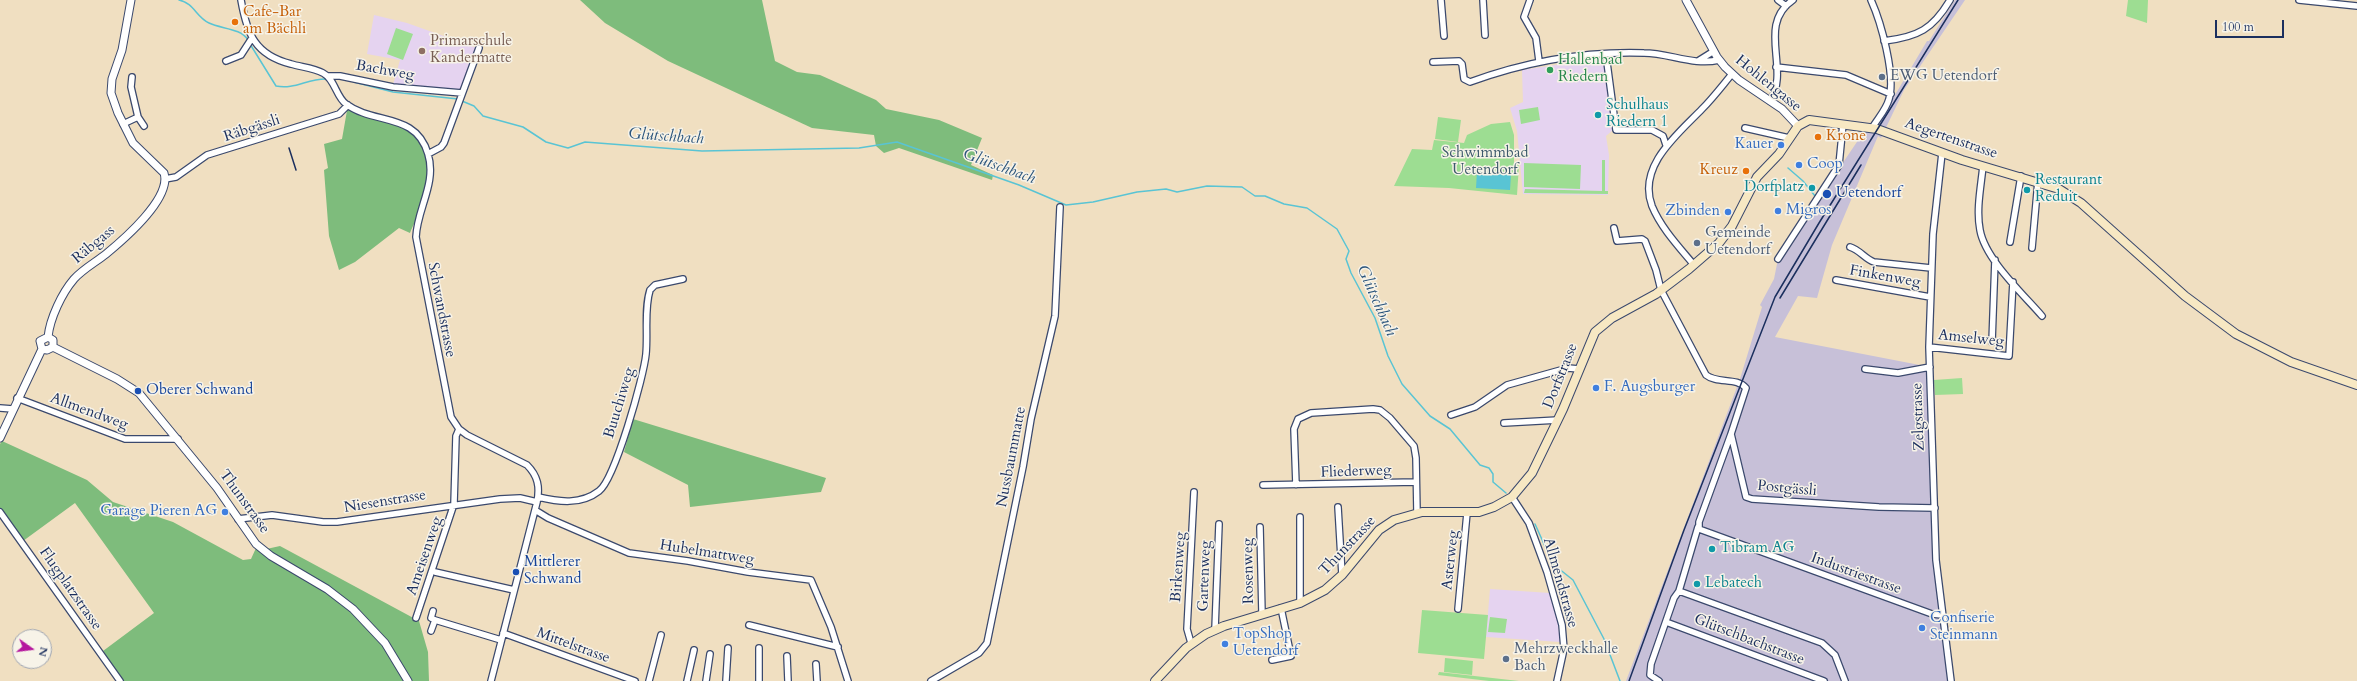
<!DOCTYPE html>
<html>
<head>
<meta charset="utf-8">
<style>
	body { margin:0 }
	#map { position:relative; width:2357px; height:681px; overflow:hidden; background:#f0dfc1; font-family:Cardo,serif }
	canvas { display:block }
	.north { position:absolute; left:12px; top:629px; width:40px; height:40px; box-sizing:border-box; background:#f7f3e8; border:1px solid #9fa5b1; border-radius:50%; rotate:104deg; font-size:11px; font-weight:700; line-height:16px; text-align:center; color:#1b2f5e }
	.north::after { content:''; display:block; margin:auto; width:14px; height:18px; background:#b5179e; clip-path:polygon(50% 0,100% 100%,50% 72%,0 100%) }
	.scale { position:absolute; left:2215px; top:20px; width:69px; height:18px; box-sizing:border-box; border:2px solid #1b2f5e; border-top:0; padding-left:5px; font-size:12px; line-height:14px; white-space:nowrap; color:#1b2f5e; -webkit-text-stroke:3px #f7f3e8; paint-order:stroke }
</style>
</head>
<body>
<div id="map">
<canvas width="2357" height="681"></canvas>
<div class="north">N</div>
<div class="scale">100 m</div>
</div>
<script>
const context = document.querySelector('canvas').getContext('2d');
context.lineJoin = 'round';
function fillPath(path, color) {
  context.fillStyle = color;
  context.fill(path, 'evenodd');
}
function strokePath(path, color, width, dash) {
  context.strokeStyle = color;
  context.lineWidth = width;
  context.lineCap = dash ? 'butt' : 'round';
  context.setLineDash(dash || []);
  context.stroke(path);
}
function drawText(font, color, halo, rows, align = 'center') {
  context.font = font + ' Cardo,serif';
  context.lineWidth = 3;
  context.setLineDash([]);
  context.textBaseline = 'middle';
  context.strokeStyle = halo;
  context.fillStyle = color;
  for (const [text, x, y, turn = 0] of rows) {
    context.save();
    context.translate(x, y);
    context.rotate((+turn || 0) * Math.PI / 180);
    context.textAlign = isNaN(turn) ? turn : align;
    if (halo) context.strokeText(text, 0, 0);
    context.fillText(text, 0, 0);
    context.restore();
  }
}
fillPath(new Path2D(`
	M374,15L407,23L477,48L459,92L393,85L400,60L367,54Z
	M1603,58L1613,130L1606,136L1609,155L1608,195L1523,194L1517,131L1510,108L1523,102L1522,70Z
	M1490,589L1550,593L1558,623L1560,642L1486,637Z`), '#e5d3f0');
fillPath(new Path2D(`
	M1955,0H1965L1904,90L1881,138L1878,136L1832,245L1817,298L1798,296L1775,337L1930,367L1936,560L1951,681H1626L1740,379L1762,307L1760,305L1774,279L1778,259L1867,127H1876L1927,41H1929Z`), '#c7c0d8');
fillPath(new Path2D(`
	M2128,0H2148L2147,23L2126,16Z
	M396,28L413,34L403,60L387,54Z
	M1538,107L1540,120L1521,124L1519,110Z
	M1438,117L1461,120L1458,142L1435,139Z
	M1510,122L1514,135V164L1519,165L1517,195L1449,188L1394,186L1412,149L1432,150L1434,140L1464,143L1467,135L1491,124Z
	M1602,160H1605V191H1608V194L1524,193L1525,189L1602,191Z
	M1524,163L1581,165L1580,189L1524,187Z
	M1962,378L1963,394L1935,395L1934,380Z
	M1422,610L1488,615L1484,659L1418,653Z
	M1490,617L1507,619L1505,633L1488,632Z
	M1445,658L1473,661L1472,675L1444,672Z
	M1439,672L1519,681H1489L1438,675Z`), '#9ddd92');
fillPath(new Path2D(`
	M580,0H762L775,61L797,72L820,75L876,100L886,109L939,120L982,138L971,165L993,175L992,180L899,148L884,153L876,146L874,135L812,128L668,61L605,23Z
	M348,105C364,111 394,118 408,127C444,150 424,204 410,233L399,228L355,262L339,270L329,236L324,170L328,168L324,144L342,139Z
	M633,419L826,478L821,492L690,507L688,485L624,452Z
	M2,441L87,480L113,502L173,522L243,560L251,559L256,548L262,550L280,546L419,621L428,652L429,681H123L103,651L154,613L75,503L23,541L0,508V444Z`), '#7ebc7c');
fillPath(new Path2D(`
	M1477,171L1511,174L1510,190L1476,188Z`), '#59c4d4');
strokePath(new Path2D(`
	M179,0C194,3 196,17 209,23C221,29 241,28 248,40
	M250,44L276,86C295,90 308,78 327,79
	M335,79H343
	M354,82L393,92L458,99
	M462,101L474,106L483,116L523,127L546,142L568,148L585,142L702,151L859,148L897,142L1019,185L1066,205L1093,202L1137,192L1166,189L1177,192L1207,186L1242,187L1255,196H1265L1284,204L1307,208L1337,229L1349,251L1346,259L1351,273L1375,318L1388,356L1402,384L1430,416L1450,429L1480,465L1489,468L1493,474V482L1506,493
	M1788,168L1803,181L1815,196
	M1535,524L1553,564L1573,580L1604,639L1620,681`), '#59c4d4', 1.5);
const minor = new Path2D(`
	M241,0C247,34 255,55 291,64C301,67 314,68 323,73C335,79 336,97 346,104C374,125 416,112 428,154C437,183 417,209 416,237L451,417L459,429L467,435L527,465C538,476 540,487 537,502L491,681
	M1441,0L1444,36
	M1483,0L1485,35
	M1530,0L1524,17L1536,38L1539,61
	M1778,0L1786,6
	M1871,0C1881,22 1896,76 1889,99C1886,110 1878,118 1872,128
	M2299,0L2357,6
	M1884,41C1918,37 1933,29 1950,0
	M1606,55L1616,130H1652L1663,136L1666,145
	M226,61L241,55L252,38
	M1698,61L1714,51
	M1433,62L1459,61L1462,64L1464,79L1470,82C1525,62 1585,51 1644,53C1669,53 1694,66 1719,60
	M1776,67L1846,75L1891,94
	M328,76H340L393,87L462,93
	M1770,101C1791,70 1756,25 1793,0
	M138,117L144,126
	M123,124L138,117L131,87L132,77
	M1745,128L1789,138
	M1942,153L1933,234L1929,347L1936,560L1951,681
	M428,154L441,147L444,143L479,48
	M1983,166C1981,186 1976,210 1980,230C1985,259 2023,294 2042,316
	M165,179L176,177L207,155L339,114L348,105
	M1614,228L1617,241L1642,239L1645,241L1656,270L1661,290L1706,375C1717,384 1737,377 1746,388L1731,434L1746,497L1752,499L1879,507L1935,508
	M2010,242L2021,176
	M1850,247C1860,250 1865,259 1874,262L1931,268
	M2032,248L2038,181
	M1778,259L1839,165L1843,124
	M1694,265C1679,247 1661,228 1652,206C1637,166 1678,134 1702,109C1713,98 1722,86 1732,74
	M1836,280L1930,297
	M1992,342L1995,260
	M1929,347L2009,356L2013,282
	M1865,369L1898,373L1930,367
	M17,398L125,439H178
	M0,408L13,409
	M1451,415L1475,407L1507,385L1568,368L1579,369
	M1504,423L1558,420
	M1731,434L1699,522V529L1932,614L1942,615
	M1263,485L1416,482
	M1296,485L1294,429L1298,419L1311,413L1373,409L1380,410L1390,418L1414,446L1416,458L1417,513
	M538,497C559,502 581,505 599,491C615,479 644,376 646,354C648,333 644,309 650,290L655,285L683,279
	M1512,497L1529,523L1547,572L1562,625L1564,649L1557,681
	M1338,507L1342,575
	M535,510L548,518L629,553L688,561L748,572L811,580L831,627L848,681
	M0,512L120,681
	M238,519L272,515L323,522H337L500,499L520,498L537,502
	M1260,527L1262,614
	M435,572L514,590
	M1679,591L1822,643L1835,655L1845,681
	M1300,603V517
	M1458,609L1467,513
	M433,611L431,618L435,620L501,640
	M416,618L454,504L456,436L459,429
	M1666,622L1824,681
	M749,625L838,647
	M1215,629L1219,524
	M431,631L435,620
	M503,633L635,681
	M1191,643L1187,629L1194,492
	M787,656L788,681
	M1272,660L1291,656L1281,608
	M816,664L817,681
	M649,681L661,635
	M687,681L694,650
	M706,681L710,654
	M726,681L728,648
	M759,681V648
	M931,681L979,653L987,643L1023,467L1031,419L1055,316L1060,207
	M1659,681L1650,675L1651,664L1674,598L1679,591L1698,527`);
const tertiary = new Path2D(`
	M1686,0L1717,57L1725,67L1739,80L1782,109L1798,126
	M48,337C50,318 62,293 74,279C83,269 96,262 106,254C123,240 172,198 164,173L133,143L118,113L111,93L112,79L122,50L131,0
	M53,347L117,379L139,393L217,488L256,544L271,556L327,589L353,609L385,643L408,681
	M42,349L47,350L53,347V340L48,337
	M42,349L40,341L48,337
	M0,438L42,349`);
const secondary = new Path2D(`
	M1155,681L1186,648L1206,634L1224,626L1300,603L1325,590L1342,575L1379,530L1394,520L1422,512H1479L1494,507L1512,497L1532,473L1563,409L1595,332L1612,318L1656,294L1689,269L1719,243L1732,226L1757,177L1779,154L1798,126L1809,120L1877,129L1962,160L2059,189L2081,203L2185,296L2236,334L2291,362L2357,385`);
strokePath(minor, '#3b496d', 8);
strokePath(tertiary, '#3b496d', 9);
strokePath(secondary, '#3b496d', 10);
strokePath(minor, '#fff', 5.5);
strokePath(tertiary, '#fff', 7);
strokePath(secondary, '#f7e8c3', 8);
strokePath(new Path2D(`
	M289,148L296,170
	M1780,298L1861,165
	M1629,681L1684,530L1775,297L1819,223L1958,0`), '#1b2f5e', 1.5);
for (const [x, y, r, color] of [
	[235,22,4,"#e8710a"],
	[422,51,4,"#8d6e63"],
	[1550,70,4,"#2e9e5b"],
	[1882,77,4,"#5c6f8a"],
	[1598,115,4,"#0f9aa8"],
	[1818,137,4,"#e8710a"],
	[1781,145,4,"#3f7fe0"],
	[1799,165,4,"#3f7fe0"],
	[1746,171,4,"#e8710a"],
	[1812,188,4,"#0f9aa8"],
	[2027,190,4,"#0f9aa8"],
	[1827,194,5,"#1a4fb4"],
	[1778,211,4,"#3f7fe0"],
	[1728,212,4,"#3f7fe0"],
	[1697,243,4,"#5c6f8a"],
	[1596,388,4,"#3f7fe0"],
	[138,391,4,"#1a4fb4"],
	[225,512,4,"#3f7fe0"],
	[1712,549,4,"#0f9aa8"],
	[516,572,4,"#1a4fb4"],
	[1697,584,4,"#0f9aa8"],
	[1922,628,4,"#3f7fe0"],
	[1225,644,4,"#3f7fe0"],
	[1506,659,4,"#5c6f8a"]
]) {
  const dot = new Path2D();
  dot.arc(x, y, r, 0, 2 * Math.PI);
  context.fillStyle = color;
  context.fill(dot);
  strokePath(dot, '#f7f3e8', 1.5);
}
drawText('15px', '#c56008', '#f7f3e8', [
	["Cafe-Bar",243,13],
	["am Bächli",243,30],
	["Krone",1826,137],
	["Kreuz",1738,171,"right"]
], 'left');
drawText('15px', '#785e54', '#f7f3e8', [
	["Primarschule",430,42],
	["Kandermatte",430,59]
], 'left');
drawText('15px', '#27864d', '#f7f3e8', [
	["Hallenbad",1558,61],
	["Riedern",1558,78]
], 'left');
drawText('15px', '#1b2f5e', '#f7f3e8', [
	["Bachweg",385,71,10],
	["Hohlengasse",1768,84,39],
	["Räbgässli",252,129,-18],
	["Aegertenstrasse",1951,139,19],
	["Räbgass",94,245,-40],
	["Finkenweg",1885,277,10],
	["Schwandstrasse",441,310,79],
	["Amselweg",1971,339,6],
	["Dorfstrasse",1561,376,-68],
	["Buuchiweg",620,403,-73],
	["Allmendweg",89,412,20],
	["Zelgstrasse",1919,417,-92],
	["Nussbaummatte",1012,457,-79],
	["Fliederweg",1356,472,-2],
	["Postgässli",1787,489,5],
	["Thunstrasse",244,502,54],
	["Niesenstrasse",385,502,-9],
	["Thunstrasse",1348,546,-47],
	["Hubelmattweg",707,553,9],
	["Ameisenweg",425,556,-71],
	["Asterweg",1451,560,-84],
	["Birkenweg",1179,567,-86],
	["Rosenweg",1249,571,-91],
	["Industriestrasse",1856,574,20],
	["Gartenweg",1205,576,-88],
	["Allmendstrasse",1560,583,74],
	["Flugplatzstrasse",70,589,55],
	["Glütschbachstrasse",1749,640,21],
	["Mittelstrasse",573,646,20]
]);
drawText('15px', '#4e5e75', '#f7f3e8', [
	["EWG Uetendorf",1890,77],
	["Gemeinde",1705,234],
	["Uetendorf",1705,251],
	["Mehrzweckhalle",1514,650],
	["Bach",1514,667]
], 'left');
drawText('15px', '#0d838f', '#f7f3e8', [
	["Schulhaus",1606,106],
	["Riedern 1",1606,123],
	["Restaurant",2035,181],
	["Reduit",2035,198],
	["Dorfplatz",1804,188,"right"],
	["Tibram AG",1720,549],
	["Lebatech",1705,584]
], 'left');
drawText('15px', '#366cbe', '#f7f3e8', [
	["Kauer",1773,145,"right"],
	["Coop",1807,165],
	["Migros",1786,211],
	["Zbinden",1720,212,"right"],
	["F. Augsburger",1604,388],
	["Garage Pieren AG",217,512,"right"],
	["Confiserie",1930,619],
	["Steinmann",1930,636],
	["TopShop",1233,635],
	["Uetendorf",1233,652]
], 'left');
drawText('15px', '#3c5a6b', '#f7f3e8', [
	["Schwimmbad",1485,154],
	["Uetendorf",1485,171]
]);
drawText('15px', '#164399', '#f7f3e8', [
	["Uetendorf",1836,194],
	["Oberer Schwand",146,391],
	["Mittlerer",524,563],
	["Schwand",524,580]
], 'left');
drawText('italic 16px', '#2a547c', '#f7f3e8', [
	["Glütschbach",666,137,4],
	["Glütschbach",999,167,20],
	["Glütschbach",1376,301,66]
]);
</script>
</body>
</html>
